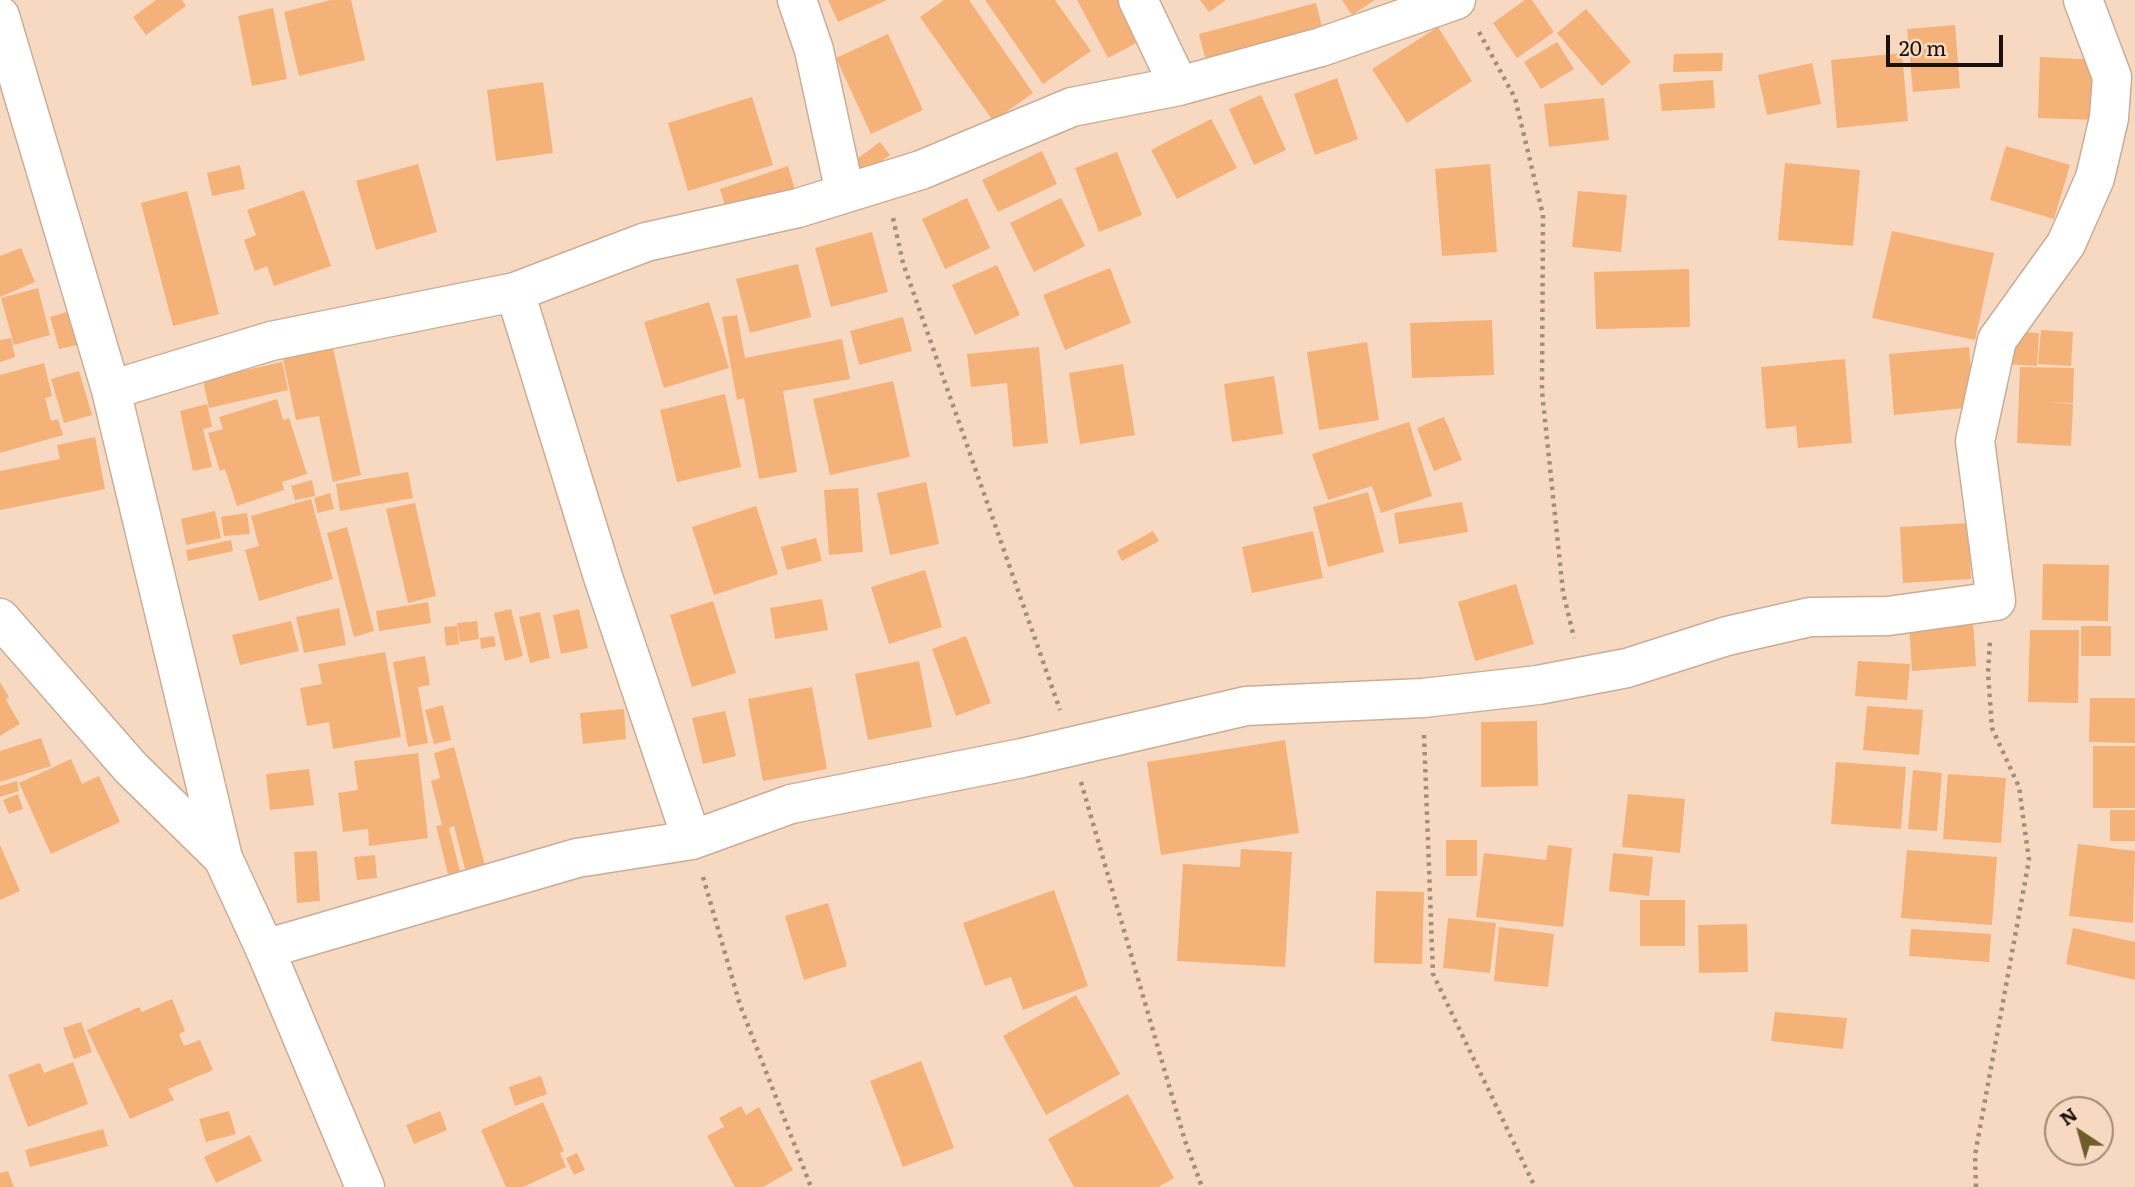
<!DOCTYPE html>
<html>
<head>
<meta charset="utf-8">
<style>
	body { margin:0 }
	#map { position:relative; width:2135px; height:1187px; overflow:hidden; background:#f7d9c1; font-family:Literata,serif }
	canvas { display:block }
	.north { position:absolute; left:2044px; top:1096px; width:70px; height:70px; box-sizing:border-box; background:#f7d9c1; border:2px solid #9f8977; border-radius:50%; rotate:324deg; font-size:19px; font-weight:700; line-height:28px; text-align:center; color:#1b1109 }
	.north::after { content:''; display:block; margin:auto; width:24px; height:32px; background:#6e5d2b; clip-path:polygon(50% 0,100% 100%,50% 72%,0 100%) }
	.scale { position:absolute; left:1886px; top:35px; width:117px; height:32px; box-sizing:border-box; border:4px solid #1b1109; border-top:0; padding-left:9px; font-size:21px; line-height:24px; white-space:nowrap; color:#1b1109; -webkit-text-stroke:5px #f7d9c1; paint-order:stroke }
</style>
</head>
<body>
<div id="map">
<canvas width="2135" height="1187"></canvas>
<div class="north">N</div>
<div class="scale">20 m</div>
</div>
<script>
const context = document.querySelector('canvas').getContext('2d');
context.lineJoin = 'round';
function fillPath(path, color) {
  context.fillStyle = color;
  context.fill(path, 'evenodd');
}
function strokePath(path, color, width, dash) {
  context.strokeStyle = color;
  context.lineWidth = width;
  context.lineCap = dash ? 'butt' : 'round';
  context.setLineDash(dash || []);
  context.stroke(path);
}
fillPath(new Path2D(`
	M156,0H182L186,6L146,35L133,17Z
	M331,0H351L365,60L299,76L284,12Z
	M828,0H887L838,22Z
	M944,0H969L1033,93L993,121L920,17Z
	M985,0H1055L1091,51L1043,84Z
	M1077,0H1120L1142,40L1108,58Z
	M1200,0H1226L1209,12Z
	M1342,0H1375L1352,15Z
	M1525,0H1532L1554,32L1517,58L1493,23Z
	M1316,3L1324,35L1207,65L1199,34Z
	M273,8L287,79L252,86L238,16Z
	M1586,9L1631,62L1602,86L1557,33Z
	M1955,25L1960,88L1913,92L1907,29Z
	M1438,27L1472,81L1407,123L1372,69Z
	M888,34L923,110L871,134L836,58Z
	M1557,42L1574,69L1541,89L1524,62Z
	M1723,53L1722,71L1673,72L1674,54Z
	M1902,53L1908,121L1837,128L1831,60Z
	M2040,57L2100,60L2098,120L2038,118Z
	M1812,63L1821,104L1767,115L1758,75Z
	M1337,78L1358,139L1315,155L1294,94Z
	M1713,80L1715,108L1662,111L1659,84Z
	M543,82L553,153L496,161L487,90Z
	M1261,95L1286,150L1254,165L1229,109Z
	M752,97L773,165L688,191L668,123Z
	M1604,98L1609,140L1549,147L1544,104Z
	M1211,119L1237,168L1177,199L1151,150Z
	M880,142L890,155L860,177L850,164Z
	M2006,146L2070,165L2054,219L1990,200Z
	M1042,151L1057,184L998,212L982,180Z
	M1117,152L1142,215L1099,232L1075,168Z
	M1785,163L1860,170L1853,246L1778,240Z
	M418,164L437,232L376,250L356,181Z
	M1490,164L1497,252L1442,256L1435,169Z
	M240,165L245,189L212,196L207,173Z
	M788,166L795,190L727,212L720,189Z
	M304,190L331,266L274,286L267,266L255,271L244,240L256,235L247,210Z
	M187,191L219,314L173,326L141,203Z
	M1578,191L1627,195L1621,252L1572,247Z
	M967,198L990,248L945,269L922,219Z
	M1061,198L1085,246L1034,272L1010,223Z
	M1892,231L1994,253L1975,340L1872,318Z
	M872,232L888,292L831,307L815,248Z
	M21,248L35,282L0,297V256Z
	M798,264L811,317L750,333L736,279Z
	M997,265L1020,315L975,335L952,285Z
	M1110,268L1131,323L1065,350L1043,295Z
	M1689,269L1690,327L1596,329L1594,272Z
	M38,288L50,335L14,345L1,298Z
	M709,302L729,368L664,388L644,322Z
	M67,312L77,345L59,349L50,317Z
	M737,315L745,358L842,339L850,379L783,391L797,472L759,479L744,398L737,400L722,317Z
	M903,317L912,351L859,365L850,331Z
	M1492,320L1494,375L1412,378L1410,323Z
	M2041,330L2073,332L2071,366L2038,364Z
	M2007,331L2039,333L2037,366L2004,364Z
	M11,338L15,357L0,362V340Z
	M1367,342L1379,420L1319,430L1307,352Z
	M1039,347L1048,443L1013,447L1007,383L971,387L967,354Z
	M1969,347L1974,407L1894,415L1889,354Z
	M333,348L361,475L333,482L319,416L296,420L283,359Z
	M1845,359L1852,443L1798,448L1796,426L1766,429L1761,367Z
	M282,362L288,390L209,408L203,380Z
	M44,363L52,396L45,398L51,421L58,419L63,435L0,453V375Z
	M1123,364L1135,435L1080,444L1069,373Z
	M2020,367L2074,368L2073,403L2044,402L2073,404L2071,446L2017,443Z
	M79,371L92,415L64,423L51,379Z
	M1274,376L1283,434L1232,442L1224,384Z
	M893,381L910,457L830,475L813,399Z
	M725,394L741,467L677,482L660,410Z
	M277,399L283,420L289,418L307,474L282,482L284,490L237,506L225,469L220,471L208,433L223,429L219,417Z
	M207,404L212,427L203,429L212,467L193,471L180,411Z
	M1444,417L1462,460L1434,471L1417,428Z
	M1409,422L1432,496L1381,513L1372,486L1328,500L1312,454Z
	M95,437L105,489L0,510V471L60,459L57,445Z
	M408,472L413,498L340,511L336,484Z
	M312,480L315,496L295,500L291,486Z
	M926,482L939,544L890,555L877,493Z
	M858,488L863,552L829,555L824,490Z
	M1368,492L1384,552L1328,567L1313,507Z
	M330,493L334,509L318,513L314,498Z
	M311,499L333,579L259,601L245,550L259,546L251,516Z
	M1462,502L1468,532L1399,544L1394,513Z
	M415,503L436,596L408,603L386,509Z
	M756,506L778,574L714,595L692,527Z
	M215,511L221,538L186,545L181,519Z
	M247,513L250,534L224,536L221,517Z
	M1968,523L1971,579L1903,583L1900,527Z
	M347,527L374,631L354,637L327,533Z
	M1153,531L1159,541L1122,561L1117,551Z
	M1313,531L1323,578L1252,593L1242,547Z
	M816,538L822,561L787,570L781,547Z
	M231,540L233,551L188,561L186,550Z
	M2043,564L2109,565L2108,621L2042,620Z
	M925,570L942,627L889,644L871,587Z
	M1516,584L1534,644L1475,661L1458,602Z
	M822,599L828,630L775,639L770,608Z
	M713,601L736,673L692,687L670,615Z
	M428,602L431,623L379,631L376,611Z
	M339,608L346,645L304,653L296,617Z
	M511,609L523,656L505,661L494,613Z
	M579,609L588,648L561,654L553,615Z
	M540,612L550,658L530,663L519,617Z
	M1973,620L1976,666L1912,671L1909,624Z
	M291,621L299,651L240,665L232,635Z
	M477,621L479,639L460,642L457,623Z
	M457,626L459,644L446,646L444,627Z
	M2081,626H2111V656H2081Z
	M2030,630H2079L2078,703L2028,702Z
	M494,636L496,646L481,649L480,638Z
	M966,636L991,703L956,716L932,649Z
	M385,652L401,737L333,749L329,722L307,726L300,688L322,684L318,664Z
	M425,656L430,685L418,687L428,743L408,747L393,662Z
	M919,661L932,727L868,740L855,674Z
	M1858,661L1910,664L1907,700L1855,696Z
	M0,682L9,697L6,700L20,724L0,736Z
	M812,687L827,769L763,781L748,699Z
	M2090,698H2135V743L2089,742Z
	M443,705L451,740L434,744L425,710Z
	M1867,706L1923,710L1919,755L1863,750Z
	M624,709L626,739L583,744L580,713Z
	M725,711L736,756L703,764L692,718Z
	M1537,721L1538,786L1481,787V722Z
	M41,738L51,766L0,782V751Z
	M1285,740L1299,833L1161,855L1147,762Z
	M2093,746H2135V808H2093Z
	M454,747L485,865L465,869L454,826L449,828L460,871L448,874L436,826L442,825L431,781L440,778L434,753Z
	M418,753L428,838L369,846L368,829L343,832L338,793L358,790L354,761Z
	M71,759L82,784L99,776L120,822L51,854L19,783Z
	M1836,762L1906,767L1901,829L1831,824Z
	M309,769L314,805L270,810L266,774Z
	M1913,770L1942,773L1937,831L1908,829Z
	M1948,774L2006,778L2001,843L1943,839Z
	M17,781L19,791L0,797V786Z
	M18,794L23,809L9,814L3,800Z
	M1628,794L1685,799L1680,853L1622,847Z
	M2110,810H2135V841H2110Z
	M1446,840H1477V876H1446Z
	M2078,844L2135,851L2133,923L2069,916Z
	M0,845L20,891L0,900Z
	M1548,845L1572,848L1563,927L1476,917L1484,853L1546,860Z
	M1241,849L1292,852L1285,967L1177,961L1183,864L1240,867Z
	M1907,850L1997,857L1992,925L1901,918Z
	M317,851L320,901L297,903L294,852Z
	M1613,853L1653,857L1649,896L1609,891Z
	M375,855L377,878L357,880L354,857Z
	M1054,890L1088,986L1023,1010L1011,977L985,986L963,923Z
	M1376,891L1424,892L1422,964L1374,963Z
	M1640,900H1685V946H1640Z
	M828,903L847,966L804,980L785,916Z
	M1448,918L1496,923L1490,973L1443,968Z
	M1747,924L1748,972L1699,973L1698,925Z
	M1499,927L1554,934L1548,987L1494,981Z
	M2073,928L2135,942V980L2066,964Z
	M1911,929L1991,934L1989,962L1909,956Z
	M1076,995L1120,1074L1046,1115L1003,1036Z
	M172,999L185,1031L179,1034L184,1046L200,1040L213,1070L168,1089L174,1100L130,1119L87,1030L139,1007L142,1012Z
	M1775,1012L1847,1018L1843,1049L1771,1041Z
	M81,1022L92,1052L74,1059L63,1028Z
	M921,1061L954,1148L903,1167L870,1081Z
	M73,1062L88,1104L28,1127L8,1075L40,1063L44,1073Z
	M541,1076L547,1094L515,1106L509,1087Z
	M1128,1094L1174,1178L1158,1187H1074L1048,1139Z
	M543,1102L564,1151L560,1153L566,1167L523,1187H506L481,1130Z
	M741,1106L746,1115L759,1107L793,1170L763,1187H735L707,1136L724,1127L719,1118Z
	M229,1111L236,1134L206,1142L199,1119Z
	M440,1111L447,1130L414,1144L406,1125Z
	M103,1129L108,1146L30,1167L25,1150Z
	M250,1135L262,1161L216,1183L204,1157Z
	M577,1153L585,1170L574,1175L566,1158Z
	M8,1171L14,1187H0V1173Z`), '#f4b178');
const minor = new Path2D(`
	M797,0L814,50L845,193
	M1138,0L1179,86
	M0,16L111,390L223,858
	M515,292L603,577L692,840
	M111,390L271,341L515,292L646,242L798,208L921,170L1072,107L1179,86L1321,47L1456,0
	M265,949L577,858L692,840L791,804L1022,758L1246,706L1423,698L1538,685L1627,668L1727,636L1810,617L1888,616L1996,601L1975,441L1997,340L2066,244L2095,178L2109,118L2112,77L2083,0`);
const secondary = new Path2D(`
	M0,618L131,768L223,858L265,949L365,1187`);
strokePath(minor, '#caad96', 41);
strokePath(secondary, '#caad96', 41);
strokePath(new Path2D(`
	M1479,32L1515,98L1543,215L1542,391L1563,592L1574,638
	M893,218L903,263L1060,710
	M1424,735L1433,974L1535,1187
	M1081,782L1185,1141L1202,1187
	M703,877L740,1005L811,1187
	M1976,1187L1975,1155L2029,860L2019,787L1992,728L1988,673L1990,640`), '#a38d7b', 4.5, [3.5, 5]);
strokePath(minor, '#fff', 38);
strokePath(secondary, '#fff', 38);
</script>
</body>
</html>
